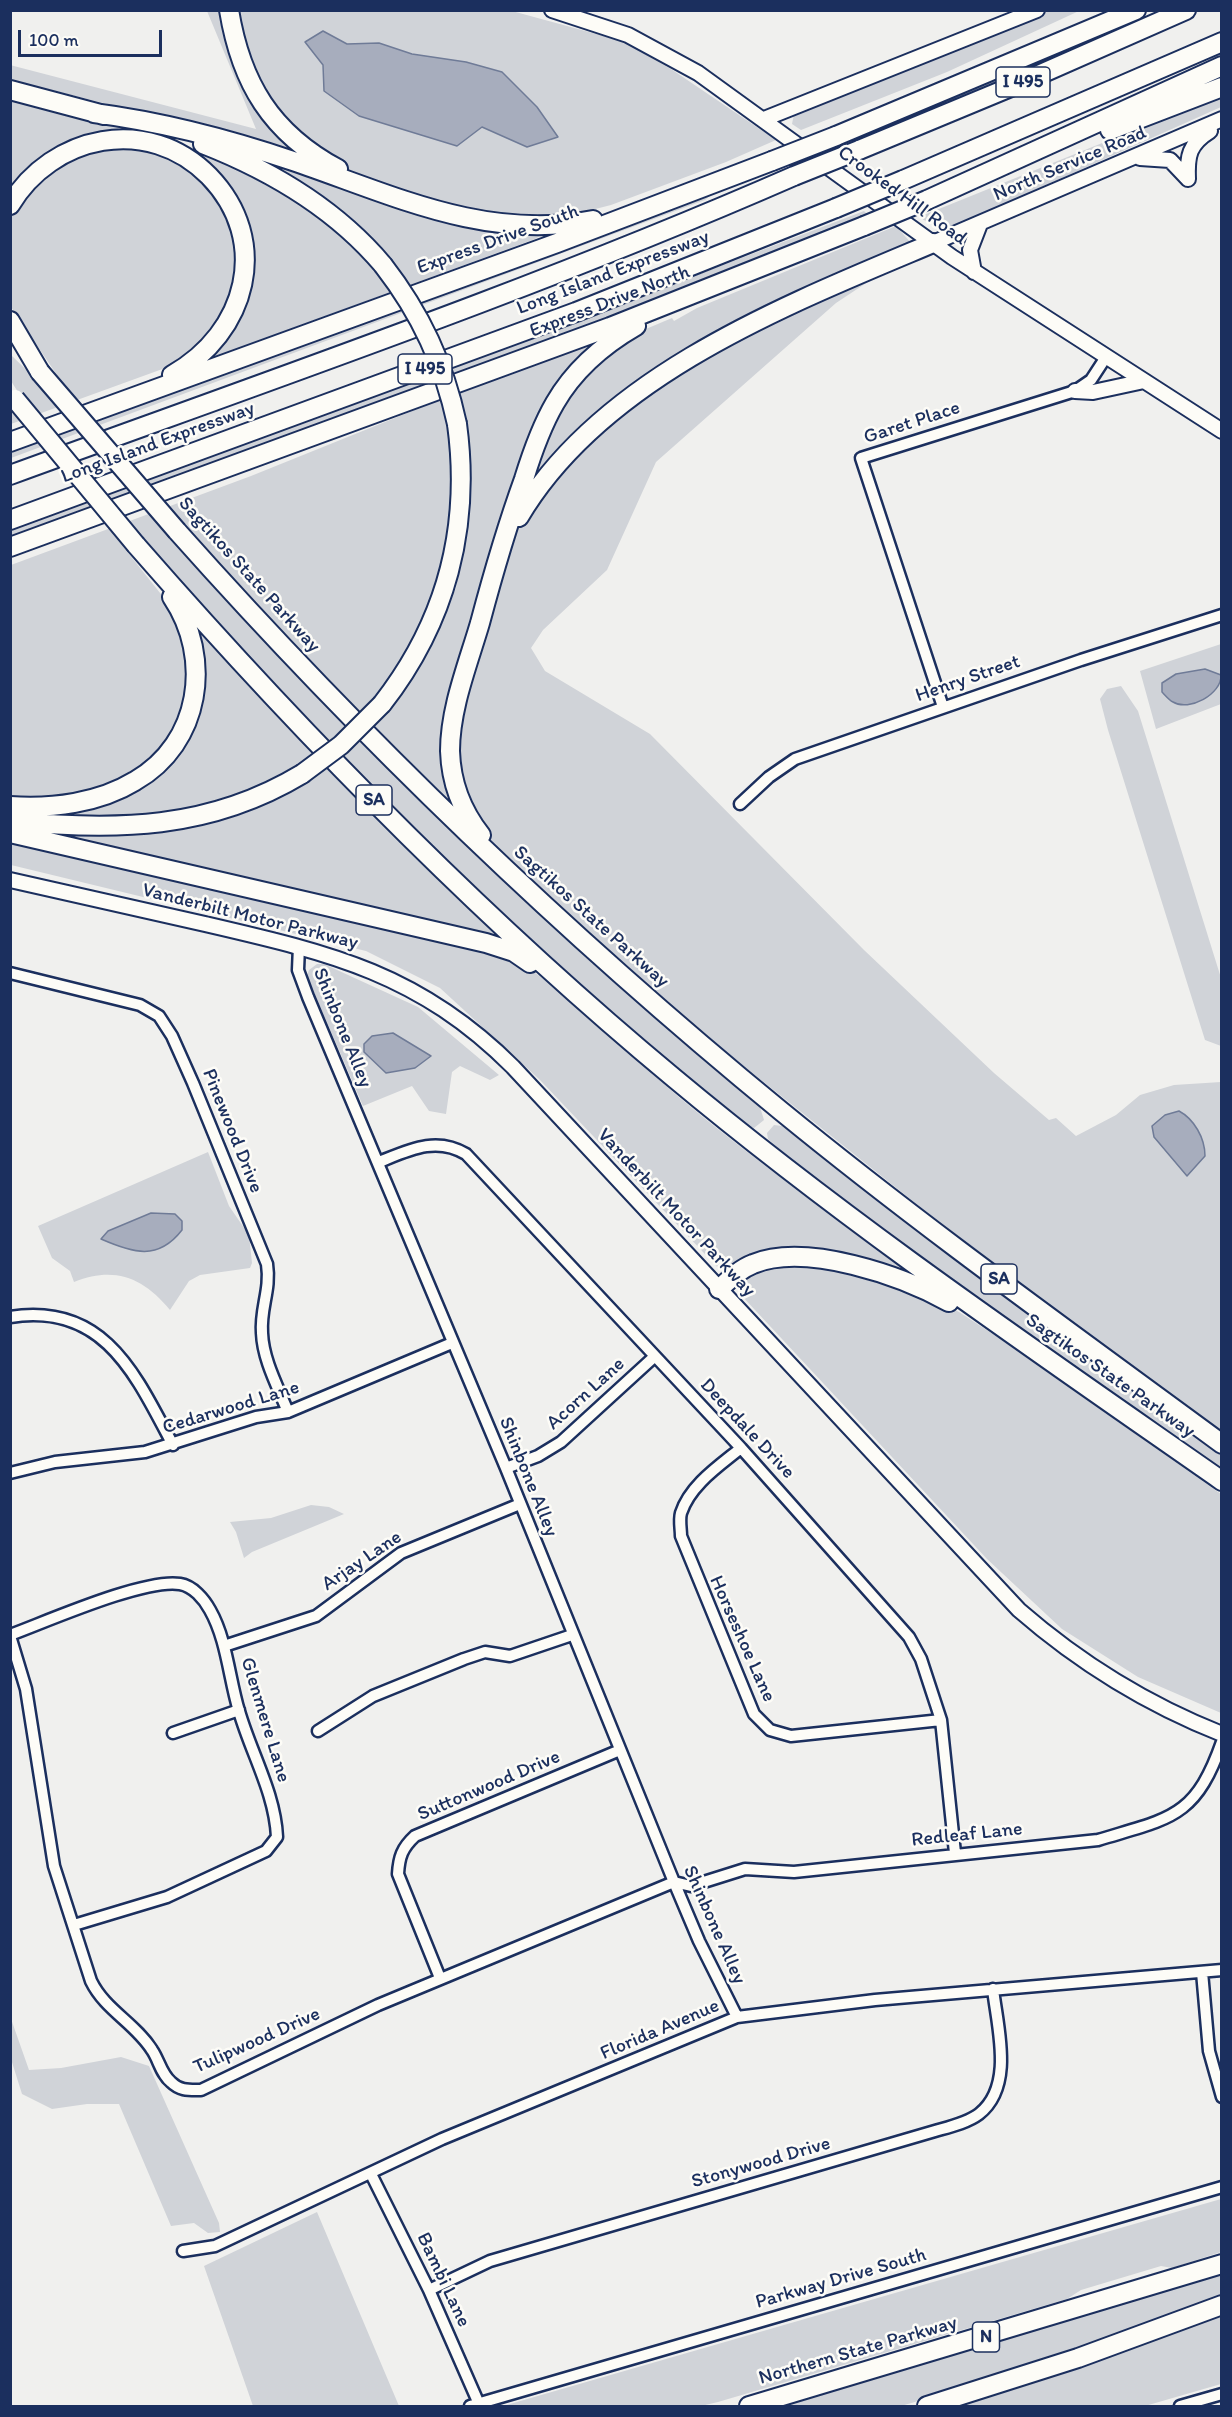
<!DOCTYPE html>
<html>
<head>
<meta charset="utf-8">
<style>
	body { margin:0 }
	#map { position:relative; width:1232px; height:2417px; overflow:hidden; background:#f0f0ee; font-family:Itim,sans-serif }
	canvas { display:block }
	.frame { position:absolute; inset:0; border:12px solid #1b2f5e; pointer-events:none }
	.scale { position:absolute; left:18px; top:30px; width:144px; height:27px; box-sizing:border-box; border:3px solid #1b2f5e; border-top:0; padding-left:8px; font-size:18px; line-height:21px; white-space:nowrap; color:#1b2f5e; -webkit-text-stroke:4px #fdfcf7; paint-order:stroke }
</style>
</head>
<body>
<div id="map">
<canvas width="1232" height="2417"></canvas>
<div class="frame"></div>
<div class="scale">100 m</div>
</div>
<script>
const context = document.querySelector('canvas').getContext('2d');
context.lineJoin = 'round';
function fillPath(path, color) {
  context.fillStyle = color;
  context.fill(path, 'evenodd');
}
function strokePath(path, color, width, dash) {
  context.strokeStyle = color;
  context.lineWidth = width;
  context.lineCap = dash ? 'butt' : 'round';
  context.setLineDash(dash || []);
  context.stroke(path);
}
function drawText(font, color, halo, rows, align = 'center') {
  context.font = font + ' Itim,sans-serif';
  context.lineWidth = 5;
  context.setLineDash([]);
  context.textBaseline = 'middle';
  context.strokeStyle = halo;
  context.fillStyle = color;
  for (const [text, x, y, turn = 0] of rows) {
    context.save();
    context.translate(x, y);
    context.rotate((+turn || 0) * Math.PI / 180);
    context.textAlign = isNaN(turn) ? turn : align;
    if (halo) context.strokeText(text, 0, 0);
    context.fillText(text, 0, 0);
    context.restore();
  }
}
fillPath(new Path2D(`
	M207,11H512L622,41L671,69L776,140L726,162L611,205L560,218L506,219L437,207L260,142L11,80L10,65L256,129Z
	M1049,11H1079L947,72L801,130L792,124L794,114L800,110L980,42Z
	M1221,95V107L948,229H939L919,217Z
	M11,98C77,116 158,132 220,159C280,185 334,225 389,258L339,208L251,154L459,224L494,231L543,234L535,239L206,360L237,323L247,280L245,237L206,168L98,135L11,196Z
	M131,146L173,158L214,194L233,235L235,283L223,314L195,350L168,367L11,424V399L18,392L11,381L10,354L46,389L59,378L11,307V216L37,177L82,151Z
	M710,196L705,200L11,458V449Z
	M864,211L867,214L627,311L11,537V530L624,303Z
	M896,226L912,244L733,326L534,481L528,479L538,452L580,377L634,334L672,318L674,321L697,308Z
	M889,268L836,303L656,462L607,570L543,630L531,648L545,671L650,734L864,950L994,1073L1049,1120L1056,1118L1076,1136L1116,1115L1140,1095L1174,1085L1221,1082V1434L924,1210L672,1009L494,844C481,826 462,804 458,782C450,744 464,703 472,666C485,606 505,545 539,493C546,482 557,473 566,463C651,369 775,318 889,268Z
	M596,340L598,343L560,380L444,737L456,808L448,805L314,673L184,523L170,535L363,743L538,910L760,1107L764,1120L754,1128C736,1123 685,1076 667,1062C471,909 305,722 139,538L125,549L172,608L189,648V688L174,732L137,771L92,792L11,798V565L251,476L442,399L448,431L453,497L449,543L421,629L397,668L366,706L379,717L415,673L456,588L469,505L456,392Z
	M192,623L284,722L519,951L103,850L53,833C116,833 180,835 241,812C262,803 283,790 303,780L295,767C206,825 112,824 11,811L90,804L184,740Z
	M1221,644V704L1156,729L1140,671Z
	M1121,686L1138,711L1221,978V1046L1205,1040L1108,730L1100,699L1107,689Z
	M11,840L504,954C567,987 625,1051 680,1098C761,1166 848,1227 935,1288L757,1255L721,1271L540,1080L440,988L366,951L11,865Z
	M317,964H324L418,1007L499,1075L490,1080L460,1066L452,1072L446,1114L429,1111L412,1086L363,1106L307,976L309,970Z
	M774,1125L782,1126L1221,1452V1472L849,1211L768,1139L767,1133Z
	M208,1152L229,1206L249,1235L252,1263L250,1268L200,1275L189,1281L170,1310C143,1277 114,1266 74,1282L70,1271L52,1258L38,1226Z
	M770,1263L827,1265L919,1291L959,1312L999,1338L1221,1494V1713L1138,1677L1062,1629L987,1559L741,1295L738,1279Z
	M311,1505L329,1507L344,1514L252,1552L244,1558L236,1532L230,1522L271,1518Z
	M10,2016L29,2070L61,2068L121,2057L149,2066L219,2223L220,2232L208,2233L194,2223L171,2226L119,2104H87L52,2109L22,2094L11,2059Z
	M1221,2199V2252L1172,2268L1161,2266L1081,2290L1067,2299L718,2402L701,2406H503Z
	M317,2212L399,2406H253L204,2266Z
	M1221,2271V2296L997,2378L901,2406H772Z
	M1221,2312V2384L1145,2406H946Z`), '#d0d3d8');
const water = new Path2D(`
	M323,31L347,44L379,43L412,54L466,62L502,72L537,107L558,137L527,147L482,127L457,146L359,116L324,91L323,65L305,42Z
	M1205,669L1221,675C1222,694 1189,712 1173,702C1169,700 1165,695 1162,692V683L1176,674Z
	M393,1033L431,1056L415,1068L386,1073L364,1052V1044L372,1036Z
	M1179,1111C1194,1119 1205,1138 1205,1156L1187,1176L1154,1137L1152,1126L1165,1115Z
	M151,1213L175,1214L182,1221V1230C158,1261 133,1253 101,1239L108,1231Z`);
fillPath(water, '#a7adbd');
strokePath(water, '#6f7b97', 1.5);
const street = new Path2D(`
	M943,707L861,458L1075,391L1091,380L1106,357
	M740,804L769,777L795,759L1081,660L1222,615
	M299,946L298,970L308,997L506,1468L674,1882L699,1941L737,2017
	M10,973L140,1005L159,1016L172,1036L193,1083L267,1264C271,1290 260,1308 262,1333C263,1360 278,1387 288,1412
	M379,1162C409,1150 436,1136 466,1154L741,1448L909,1637L921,1659L941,1720L955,1853
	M10,1317C105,1302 136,1376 173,1445
	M741,1448C719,1466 690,1485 681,1513C679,1520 681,1529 681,1536L754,1714L770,1730L791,1736L941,1720
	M506,1468L538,1456L561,1442L654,1357
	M10,1473L55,1462L145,1452L256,1417L288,1412L452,1343
	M10,1635C48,1621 145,1578 180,1584C193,1586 204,1599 210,1610C227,1640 229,1678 239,1711C251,1753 275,1793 277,1837L266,1851L167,1897L74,1925
	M10,1636L26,1689L54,1866L91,1981C105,2010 135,2023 152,2050C159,2060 161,2074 171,2082C180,2091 189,2090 201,2090L378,2005L674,1882L691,1886L745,1869L794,1872L1098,1840C1170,1818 1195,1819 1222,1742
	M224,1646L316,1616L401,1553L520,1504
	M318,1731L373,1696L464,1659L485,1652L510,1656L572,1635
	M173,1733L239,1710
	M1202,1972L1209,2051L1222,2097
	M440,1978L398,1874C399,1857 402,1848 415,1836L620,1750
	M371,2174L429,2290L479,2404
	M183,2251L215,2246L442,2139L737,2017L875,2000L1222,1970
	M429,2290L490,2261L935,2131C949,2127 967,2123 979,2114C1015,2086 997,2026 993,1989
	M470,2406L1222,2187
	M1180,2406L1222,2394`);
const secondary = new Path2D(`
	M552,10L628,35L698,73L952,257L1222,431
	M764,119L1037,10
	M1140,158L1170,160L1188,179
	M1188,179C1187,156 1189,144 1210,131
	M933,243L1222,119
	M974,272L970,250L980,224
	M1075,391L1093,392L1144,381
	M10,880C75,895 140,909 205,924C330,953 419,973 513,1067L1019,1610C1081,1664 1146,1704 1222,1734`);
const highway = new Path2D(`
	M229,10C241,83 271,133 338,169
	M10,90L104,115
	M94,113C163,122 228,139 293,161C393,195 485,241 593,220
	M1110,130L1222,87
	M836,136L1136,10
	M203,144C272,171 335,208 383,265
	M859,150L1018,84L1186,10
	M903,180L1222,42
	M927,200L1222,66
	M10,205C52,135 148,114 209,176C272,241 247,333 172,375
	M10,321L40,372
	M10,442L557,243L772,161
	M10,475C273,379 538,288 794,176
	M519,517C602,376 788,304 933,243
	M10,520L576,312L836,208
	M177,531C363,740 565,934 781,1111C924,1228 1074,1335 1222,1444
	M136,545C302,735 480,917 674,1078C849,1224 1036,1351 1222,1481
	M10,547L610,327L864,226
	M382,704C446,622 471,527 457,424
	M10,806C52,809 99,803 135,781C201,743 213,658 172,597
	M10,821C116,831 209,830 302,774
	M10,833L486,943L514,952L530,963
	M481,835C462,811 451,782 450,751C450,708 468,664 480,623C493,574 507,526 524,479C532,453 541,427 555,403C574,370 603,345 636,326
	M719,1289C730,1279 740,1269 753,1264C806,1242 902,1276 949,1302
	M749,2406L1222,2264
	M927,2406L1078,2358L1222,2305`);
strokePath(street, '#1b2f5e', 15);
strokePath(secondary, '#1b2f5e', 18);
strokePath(highway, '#1b2f5e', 22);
strokePath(street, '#fdfcf7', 10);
strokePath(secondary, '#fdfcf7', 14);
strokePath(highway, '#fdfcf7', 18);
const highwayBridge = new Path2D(`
	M772,161L836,136
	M794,176L859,150
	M836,208L903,180
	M864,226L927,200
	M383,265C421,314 444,364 457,424
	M40,372L177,531
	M15,399L136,545
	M302,774L341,745L382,704`);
strokePath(highwayBridge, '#1b2f5e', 22, []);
strokePath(highwayBridge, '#fdfcf7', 18);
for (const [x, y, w] of [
	[1023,82,54],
	[425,369,54],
	[374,800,36],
	[999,1279,36],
	[986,2337,27]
]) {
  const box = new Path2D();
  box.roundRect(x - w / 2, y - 15, w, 30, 4.5);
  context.fillStyle = '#fdfcf7';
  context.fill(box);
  strokePath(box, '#1b2f5e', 1.5);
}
drawText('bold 18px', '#1b2f5e', null, [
	["I 495",1023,82],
	["I 495",425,369],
	["SA",374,800],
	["SA",999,1279],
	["N",986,2337]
]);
drawText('20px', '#1b2f5e', '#fdfcf7', [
	["North Service Road",1070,164,-23],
	["Crooked Hill Road",902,196,36],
	["Express Drive South",498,240,-20],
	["Long Island Expressway",613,273,-21],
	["Express Drive North",610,302,-21],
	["Garet Place",912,423,-18],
	["Long Island Expressway",158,443,-20],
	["Sagtikos State Parkway",249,575,48],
	["Henry Street",968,679,-19],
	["Vanderbilt Motor Parkway",250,917,14],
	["Sagtikos State Parkway",591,917,42],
	["Shinbone Alley",342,1028,68],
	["Pinewood Drive",232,1131,68],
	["Vanderbilt Motor Parkway",676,1213,47],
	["Sagtikos State Parkway",1110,1376,35],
	["Acorn Lane",586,1394,-42],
	["Cedarwood Lane",231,1408,-17],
	["Deepdale Drive",747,1429,47],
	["Shinbone Alley",528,1477,68],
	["Arjay Lane",362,1561,-34],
	["Horseshoe Lane",742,1639,66],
	["Glenmere Lane",265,1720,73],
	["Suttonwood Drive",489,1786,-23],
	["Redleaf Lane",967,1835,-6],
	["Shinbone Alley",714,1925,66],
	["Florida Avenue",660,2030,-23],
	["Tulipwood Drive",257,2041,-24],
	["Stonywood Drive",761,2163,-16],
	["Parkway Drive South",841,2279,-16],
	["Bambi Lane",443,2280,65],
	["Northern State Parkway",858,2351,-16]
]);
</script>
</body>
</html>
